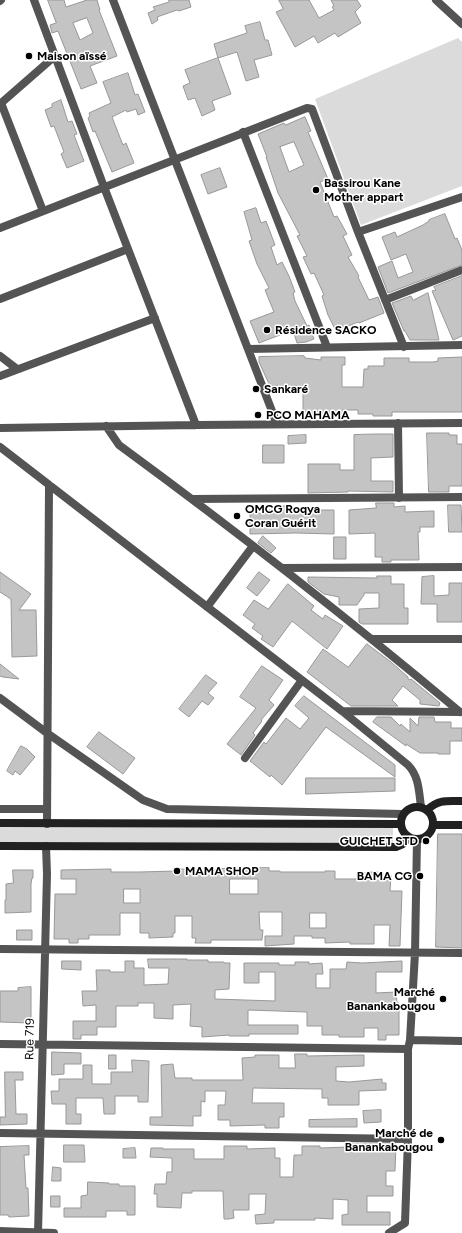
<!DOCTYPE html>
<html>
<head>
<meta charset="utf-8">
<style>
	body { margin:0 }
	canvas { display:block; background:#fff }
</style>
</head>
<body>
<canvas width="462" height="1233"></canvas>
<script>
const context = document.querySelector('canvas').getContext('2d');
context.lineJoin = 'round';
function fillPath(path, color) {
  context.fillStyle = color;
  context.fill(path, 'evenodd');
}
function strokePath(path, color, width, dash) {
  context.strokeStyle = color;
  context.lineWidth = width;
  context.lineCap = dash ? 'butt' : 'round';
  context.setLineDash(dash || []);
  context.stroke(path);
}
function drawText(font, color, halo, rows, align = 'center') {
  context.font = font + ' Figtree,sans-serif';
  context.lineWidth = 3;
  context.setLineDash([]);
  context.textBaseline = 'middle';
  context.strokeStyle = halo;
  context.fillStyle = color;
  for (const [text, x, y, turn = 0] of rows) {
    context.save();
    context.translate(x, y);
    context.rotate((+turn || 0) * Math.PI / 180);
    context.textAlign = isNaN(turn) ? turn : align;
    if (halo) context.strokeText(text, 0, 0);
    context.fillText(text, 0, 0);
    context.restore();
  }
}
fillPath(new Path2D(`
	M458,38L462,42V186L361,225L315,99Z
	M0,827H393V844L0,843Z`), '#dbdbdb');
const building = new Path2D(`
	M48,0H64L66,7L87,0H97L100,10H99L117,56L90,66L97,83L81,89L58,31L52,33L50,25L56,23ZM87,18L93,33L80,40L73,23Z
	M169,0H189L191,7L179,11L177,10L157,17L158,20L152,24L148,13L155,10L153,7L169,2Z
	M279,0H309L319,18L334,10L332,7L334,6L331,0H357L361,6L355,12L361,23L338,37L335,33L318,43L314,36L295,47L276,12L283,9Z
	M260,22L265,40H268L272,55L254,60L259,77L246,81L237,52L218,58L214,44L247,33L245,26Z
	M218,58L231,94L212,101L215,110L202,116L195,98L188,100L183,86L190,83L185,70Z
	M128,73L135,95L138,94L145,112L138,115L136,109L127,112L126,110L112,117L119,135L123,145L126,143L134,163L112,172L95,131L93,132L88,118L90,116L89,113L111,103L103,82Z
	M61,100L68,122L72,121L77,134L74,135L84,161L67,168L61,154L64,152L54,126L51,127L45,110L52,107V104Z
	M305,117L311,131L308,132L328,179L320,182L334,217L337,216L347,234L343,236L352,255L348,257L359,276L358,277L369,300L378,297L384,313L359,323L358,322L336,331L328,315L322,296L324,295L314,273L311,274L303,257L307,256L297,236L300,235L278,193L266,157H267L258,134L284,123L285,125ZM294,142L304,165L289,172L280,147Z
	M220,168L227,187L208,194L201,175Z
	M256,208L261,223L266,221L275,245L271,247L277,265L282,262L289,276L295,292L293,293L295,301L307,326L309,325L314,339L306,342L297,343L293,330L259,343L250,321L274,312L265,290L269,288L257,264L249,241L252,240L244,212Z
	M445,214L455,239L457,238L462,250V265L388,293L378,267L392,261L398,278L413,272L406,254L391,260L382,237L395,232L397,237L423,225L429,221V220Z
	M462,276V336L453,340L432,291L436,290L434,287Z
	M428,293L439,340H410L405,331H404L392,303L411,296L413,300Z
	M304,356L305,358L321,360V357H345V365H342V387H363L364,369H368V366H384V358H409V362H433L438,361V358L462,357V412H392V416H373V414H358V410H342V414H303V386H270L259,362V357Z
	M427,433H449V435H457V444H462V486H449V492H429Z
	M375,434H393V457L371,458V481H393V492L348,491V492L308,493V464H340V470H354V435Z
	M306,435V443L288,444V436Z
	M263,445H284V463H263Z
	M376,503H394V507L405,506V512L434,511V527H420V532H418L419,560H391V562H382V557H375V533L349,534V510L376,508Z
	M448,505H461L462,532H449Z
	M282,506H291V510H334V534L295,533L250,534V513H269V510H282Z
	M263,536L276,548L271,553L258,543Z
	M334,537H346V559H334Z
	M0,572L31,594L19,610H36L37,656L12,657L11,599L0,592Z
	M259,572L270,580L257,596L247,588Z
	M377,576H391V584H404V608H408V624H362L359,622V609L379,608V593H364V595L357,605H339V597L324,594L308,582V577L377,578Z
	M434,576V596L449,595V583H462V622H437V604H421L422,577Z
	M288,584L314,606L311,610L323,619L325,615L343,626L327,649L292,621L273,647L261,639L263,636L252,628L255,624L243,615L254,600L268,609Z
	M367,644L391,662L408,677V679L410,680L411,679L440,703L439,706L420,704V700L403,686L392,700L398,706H351L307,672L323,649L348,667Z
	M0,664L19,679L3,677L0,676Z
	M262,666L283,680L269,700L274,705L261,720L262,721L253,733L255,735L241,755L227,744L256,708L240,697Z
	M206,675L217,683L208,693L214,698L208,705L202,701L189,717L179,709Z
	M304,696L395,765V777L326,727L282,785L271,775L270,777L250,761L264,742L266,744L286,718L300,729L309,718L295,706Z
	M377,717H391L400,726L401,724L410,732V718L418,726L419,717H434L435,722H451V728H462V741H450V754H438V753H420L406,744V746L373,722Z
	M99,732L135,758L123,774L87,747Z
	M21,746L27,749L35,757L20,775L15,771L13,775L7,771Z
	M306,778H395V791L306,794Z
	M438,834H462V948L436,947Z
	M269,868V871H280V872H325V871H335V879H357V873H369V872H378V874L391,875L390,891H402L400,946H389L390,925H374V944H350V942L325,943V938H312V936H294V944L265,946V936H282V912H259L260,930H263L262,940H211V943H195L196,938H192V916H175V933H173V937L149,938V933H140V913H120V935H89V939H78V943H69V939H54L55,894H76V879H61V870L111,869V872H139L177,871V869L221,870V869ZM230,879H258V894H230ZM124,889H140V903H124ZM310,913H326V928H310Z
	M13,870H33V878H32L31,884V912L5,913V900H6V884L13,883Z
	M17,930H32V940H17Z
	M148,959H187V960H208V962H224V963H230L229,989L215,990V999L275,1001V972H259V983H244V963H279V965H295V962H309V964L322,963L323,974H316V988H330V969H346L347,962L362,963L402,961V972H376V993L396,992L397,1003H399V1035H386V1040H378V1028H364V1037H339V1035H322V1026H307V1012L248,1010V1025H298V1034H249V1036H229V1035L202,1037V1027L190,1026L191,1004L173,1005V1019L154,1018V1003H138V1006H116V1027H97V1035H81V1039H73V1021H96V1005L83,1006L82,991H97L96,970H110V972H125V961H134V968H144V985L168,984L169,968H149Z
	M62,961H81V970L62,969Z
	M31,987V1023L0,1022V991H18V988Z
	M52,1052L81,1053V1064H64V1074L52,1075Z
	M295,1054H307V1056L364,1055V1066L336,1067V1081L349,1082L382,1079V1083H386V1090L359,1091V1105H328V1098H322V1089L253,1088L252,1103H284V1117H279V1128H265V1125L230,1126V1120H218V1105H225L226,1091H205V1102L201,1101V1116H193V1126L150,1125V1117H162L161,1065L173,1064L175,1078H192V1080H243L242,1058L255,1057V1055H279V1068H295Z
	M109,1055H116V1069H109Z
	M132,1060L149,1061L148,1102H138V1096H115V1114H104L103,1098H76V1114H81V1124H66V1104H52L51,1091H59V1079H83V1065H92V1084H111V1072H132Z
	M5,1072H23V1080H15L16,1114H27V1124L0,1125V1117H5Z
	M381,1110V1122L364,1123L363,1111Z
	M357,1119V1127H309V1120Z
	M348,1144H396L395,1171H386V1186H393V1196H367V1212H390V1225H342V1215L348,1214V1200L333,1199V1219L315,1218V1220H274V1223L256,1224L255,1215L265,1214L266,1194H249V1210H233L234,1218L229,1219H224L223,1191H192V1193H182L181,1208L157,1207V1194H154L155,1184H166L167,1172H172V1158L150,1157L151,1148H163V1149H194V1159H224V1146H247V1149L275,1148V1158H280V1177H293L294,1155H302V1146H320V1148L348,1147Z
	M64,1145H84L85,1162H64Z
	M29,1146V1155H24L26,1188H28L29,1216L9,1217L8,1215H0V1147Z
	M135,1148L136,1158H123V1149Z
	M53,1167L61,1168V1181H52Z
	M88,1182L109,1183V1184H119V1186H135V1215H127V1211H106V1217H64V1208H81V1196L87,1195Z
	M51,1196H60V1207H51Z`);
fillPath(building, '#c4c4c4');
strokePath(building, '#989898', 1);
strokePath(new Path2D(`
	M34,0L104,187L196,425
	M113,0L277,424
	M436,0L462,24
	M0,1L1,0
	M1,103L43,211
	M0,104L55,56
	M243,132L327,347
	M0,228L307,108L312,109L358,232L404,347
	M358,232L462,197
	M0,299L128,249
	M385,300L462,270
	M248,349L462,345
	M0,356L17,369
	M0,376L155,318
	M398,423L399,498
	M106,426L119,445C235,530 349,619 460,712
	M0,428L196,425L462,423
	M0,447L342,711L408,765C419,776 419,792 421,807
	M192,499L462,497
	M282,568L462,567
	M207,607L253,546
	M373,639H462
	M0,698L47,733L143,800L167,809L403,814
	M342,711L462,712
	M245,758L302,680
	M0,809H47
	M47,824L49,485
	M0,949L462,953
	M410,1040L462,1041
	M0,1044L408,1049
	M0,1133L408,1139
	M0,1231L54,1233
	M38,1233L47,874L46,846
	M389,1233L405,1223L408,1139V1049L410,1040L415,953L417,839`), '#545454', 8);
strokePath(new Path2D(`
	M401 823a16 16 0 1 1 32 0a16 16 0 1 1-32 0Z
	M427,810C439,799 447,801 462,801
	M0,823L400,824
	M433,825H462
	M0,846L396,847L403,844L409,837`), '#212121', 8);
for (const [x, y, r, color] of [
	[29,56,4,"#000"],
	[316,190,4,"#000"],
	[267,330,4,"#000"],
	[256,389,4,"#000"],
	[258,415,4,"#000"],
	[237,516,4,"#000"],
	[426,841,4,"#000"],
	[177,871,4,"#000"],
	[420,876,4,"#000"],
	[443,999,4,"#000"],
	[441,1140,4,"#000"]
]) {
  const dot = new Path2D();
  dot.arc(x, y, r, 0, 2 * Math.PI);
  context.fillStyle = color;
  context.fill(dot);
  strokePath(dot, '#fff', 1.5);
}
drawText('bold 12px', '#000', '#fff', [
	["Maison aïssé",37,56],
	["Bassirou Kane",324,183],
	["Mother appart",324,197],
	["Résidence SACKO",275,330],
	["Sankaré",264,389],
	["PCO MAHAMA",266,415],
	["OMCG Roqya",245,509],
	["Coran Guérit",245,523],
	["GUICHET STD",418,841,"right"],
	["MAMA SHOP",185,871],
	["BAMA CG",412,876,"right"],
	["Marché",435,992,"right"],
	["Banankabougou",435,1006,"right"],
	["Marché de",433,1133,"right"],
	["Banankabougou",433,1147,"right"]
], 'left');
drawText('12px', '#000', '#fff', [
	["Rue 719",30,1039,-89]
]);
</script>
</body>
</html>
